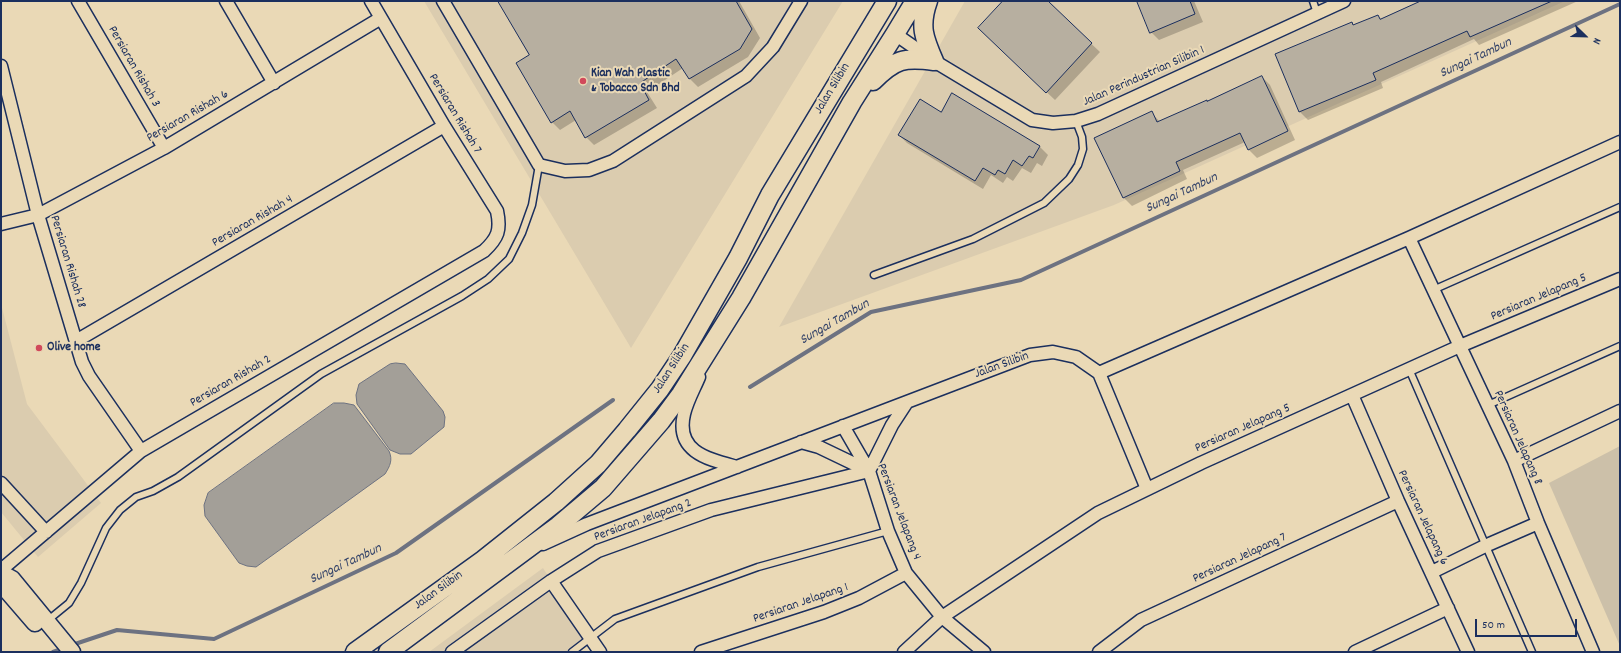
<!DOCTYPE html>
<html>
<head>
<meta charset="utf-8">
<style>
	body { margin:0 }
	#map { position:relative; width:1621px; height:653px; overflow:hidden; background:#ead9b6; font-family:Dekko,sans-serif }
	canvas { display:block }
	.frame { position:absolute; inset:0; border:2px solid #1b2f5e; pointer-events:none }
	.north { position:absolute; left:1565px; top:16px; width:40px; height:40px; -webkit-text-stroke:3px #ead9b6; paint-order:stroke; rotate:113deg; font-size:11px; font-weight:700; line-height:16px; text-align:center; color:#1b2f5e }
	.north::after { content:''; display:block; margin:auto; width:14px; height:18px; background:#1b2f5e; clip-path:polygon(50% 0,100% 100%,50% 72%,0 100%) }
	.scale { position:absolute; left:1475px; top:619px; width:102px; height:18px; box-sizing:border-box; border:2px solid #1b2f5e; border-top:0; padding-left:5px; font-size:12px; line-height:14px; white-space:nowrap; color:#1b2f5e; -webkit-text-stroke:3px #ead9b6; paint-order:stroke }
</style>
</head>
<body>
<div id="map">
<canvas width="1621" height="653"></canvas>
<div class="frame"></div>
<div class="north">N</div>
<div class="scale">50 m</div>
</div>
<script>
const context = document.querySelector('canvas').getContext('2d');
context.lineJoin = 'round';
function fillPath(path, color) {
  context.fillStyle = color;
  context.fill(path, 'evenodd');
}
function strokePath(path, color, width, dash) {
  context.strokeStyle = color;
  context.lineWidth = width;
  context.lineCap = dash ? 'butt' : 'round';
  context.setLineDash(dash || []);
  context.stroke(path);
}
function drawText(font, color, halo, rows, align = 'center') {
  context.font = font + ' Dekko,sans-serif';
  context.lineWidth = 4;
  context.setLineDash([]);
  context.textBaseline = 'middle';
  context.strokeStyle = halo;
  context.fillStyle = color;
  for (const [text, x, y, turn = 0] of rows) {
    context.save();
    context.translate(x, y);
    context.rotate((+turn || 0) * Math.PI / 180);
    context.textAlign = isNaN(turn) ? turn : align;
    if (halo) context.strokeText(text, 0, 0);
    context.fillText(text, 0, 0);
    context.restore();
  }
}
fillPath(new Path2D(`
	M424,1H843L631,348Z
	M965,1H1565L1114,205L779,327Z
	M1,304L27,404L101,503L38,557L1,512Z
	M543,568L590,641L574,652H429Z`), '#dbccaf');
fillPath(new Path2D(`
	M1620,446V646L1549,483Z`), '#ccc0a9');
const water = new Path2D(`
	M396,363L405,364L443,411L445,417L444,427L411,454H400L390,450L357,404L356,395L359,384L390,364Z
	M334,403H344L354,405L389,451C393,460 390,466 385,474L256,567L247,566L239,563L205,516L204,505L208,493Z`);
fillPath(water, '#a39f98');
strokePath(water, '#6d7281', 1);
fillPath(new Path2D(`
	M499,1H739L760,38L748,57L698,87L690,79L683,68L647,92L657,108L594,145L586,137L576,120L560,130L552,122L530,55Z
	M1004,1H1046L1100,52L1055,100L987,36Z
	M1138,1H1194L1203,22L1159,40L1151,32Z
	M1424,1H1578L1479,45L1474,39L1381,82L1383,88L1308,120L1300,112L1352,23L1354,26L1378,16L1382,20Z
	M1262,77L1270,85L1295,140L1257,158L1249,150L1245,142L1183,170L1187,179L1132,206L1124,198L1151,112L1160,122L1208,102Z
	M953,94L1040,147L1048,155L1042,166L1037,163L1031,173L1022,168L1013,181L1007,177L1003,183L991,175L983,189L907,143L899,135L941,113Z`), '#0003');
strokePath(new Path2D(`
	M750,387L871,312L1021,280L1620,4
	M72,645L117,630L214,639L396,553L613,400
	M53,652L64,648`), '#6d7281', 4);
const building = new Path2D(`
	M498,1H736L752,29L740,49L689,79L676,59L640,83L649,100L585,138L570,111L551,123L516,63L529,55Z
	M1003,1H1048L1092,43L1046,93L978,28Z
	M1137,1H1190L1195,14L1150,33Z
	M1421,1H1552L1470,37L1467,31L1373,73L1376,80L1299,112L1275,54L1352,22L1353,25L1378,15L1380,19Z
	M1262,76L1288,131L1248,150L1240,133L1176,162L1180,171L1123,198L1094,138L1152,111L1157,122L1207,100V101Z
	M952,93L1040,146L1033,158L1029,156L1022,166L1013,160L1005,174L998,170L995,175L983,168L975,181L898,135L920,99L941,112Z`);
fillPath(building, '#b7afa0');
strokePath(building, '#1b2f5e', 1);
const service = new Path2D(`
	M1313,1L1317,13
	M874,275L973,239L1044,203L1069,179L1078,165L1083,149L1082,137L1076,121
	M1433,290L1620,207
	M1409,369L1532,652
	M1488,405L1620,346
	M47,621L69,603L81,583L106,528L120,510L136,497L153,491L178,477L321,374L462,296L488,279L509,259L522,233L532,205L539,165
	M572,652L615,619L758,567L888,531`);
const minor = new Path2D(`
	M78,1L164,148
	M226,1L274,83
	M443,1L539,165L565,171L589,170L613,161L746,76L773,47L801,1
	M895,34L934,61L1032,120L1053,123L1076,121L1098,114L1344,1
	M1,66L38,215L82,362L89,376L141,451
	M1,224L38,215L164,148L381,18
	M1409,238L1514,461L1538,523L1593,652
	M76,341L444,126
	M1099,373L1409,238L1620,142
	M1099,373L1147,489
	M699,377C694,389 687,401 684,414C675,452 708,459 737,467
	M1352,395L1398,501L1468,652
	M843,426L869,471L888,531L906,573L942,617L984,652
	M801,442L819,447L869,471
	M1514,461L1620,411
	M869,471L892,425L907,402
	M1,483L46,532
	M543,544L587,524L1030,355L1053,352L1076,357L1099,373
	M1,570L141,451L484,251C498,238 501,230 497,211L444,126L371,1
	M1432,572L1485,546L1538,523
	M551,581L600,652
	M452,652L551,581L598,551L711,510L869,471
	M701,652L824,612L859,598L906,573
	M904,652L942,617L1098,513L1201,463L1460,346L1620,279
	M1099,652L1141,620L1398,501
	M1355,652L1448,608`);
const secondary = new Path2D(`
	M1,573L12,579L72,652
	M1,578L3,586L35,623`);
const primary = new Path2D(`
	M928,1C919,26 924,38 934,61
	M873,81C895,59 904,57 934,61
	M355,652L483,560L556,502L598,464L627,430L660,389L682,356L738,258L770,195L887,1
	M388,652L558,526L603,488L661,421L681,394L741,298L852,102L895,34L915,1`);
strokePath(service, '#1b2f5e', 9);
strokePath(minor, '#1b2f5e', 15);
strokePath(secondary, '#1b2f5e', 19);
strokePath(primary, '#1b2f5e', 21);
strokePath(service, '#ead9b6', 6);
strokePath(minor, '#ead9b6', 12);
strokePath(secondary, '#ead9b6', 16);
strokePath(primary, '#ead9b6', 18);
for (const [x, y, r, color] of [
	[583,81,4,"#d1495b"],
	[39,348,4,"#d1495b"]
]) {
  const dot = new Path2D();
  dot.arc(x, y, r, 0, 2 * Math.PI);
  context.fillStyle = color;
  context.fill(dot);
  strokePath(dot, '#ead9b6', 1.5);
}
drawText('13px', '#1b2f5e', '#ead9b6', [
	["Persiaran Rishah 3",133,67,60],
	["Jalan Perindustrian Silibin 1",1144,77,-24],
	["Jalan Silibin",833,89,-59],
	["Persiaran Rishah 7",454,114,59],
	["Persiaran Rishah 6",188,117,-30],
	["Persiaran Rishah 4",253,222,-30],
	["Persiaran Rishah 28",67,262,73],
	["Persiaran Jelapang 5",1539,298,-23],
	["Jalan Silibin",1002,366,-20],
	["Jalan Silibin",672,369,-57],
	["Persiaran Rishah 2",231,382,-30],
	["Persiaran Jelapang 5",1243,429,-24],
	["Persiaran Jelapang 8",1517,438,66],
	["Persiaran Jelapang 4",898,512,69],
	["Persiaran Jelapang 6",1422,518,65],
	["Persiaran Jelapang 2",643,521,-20],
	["Persiaran Jelapang 7",1240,559,-25],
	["Jalan Silibin",439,591,-36],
	["Persiaran Jelapang 1",801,604,-19]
]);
drawText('bold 13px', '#1b2f5e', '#ead9b6', [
	["Kian Wah Plastic",591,74],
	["& Tobacco Sdn Bhd",591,89],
	["Olive home",47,348]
], 'left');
drawText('italic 14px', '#36456a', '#ead9b6', [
	["Sungai Tambun",1476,59,-25],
	["Sungai Tambun",1182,194,-25],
	["Sungai Tambun",835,323,-30],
	["Sungai Tambun",346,565,-25]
]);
</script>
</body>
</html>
